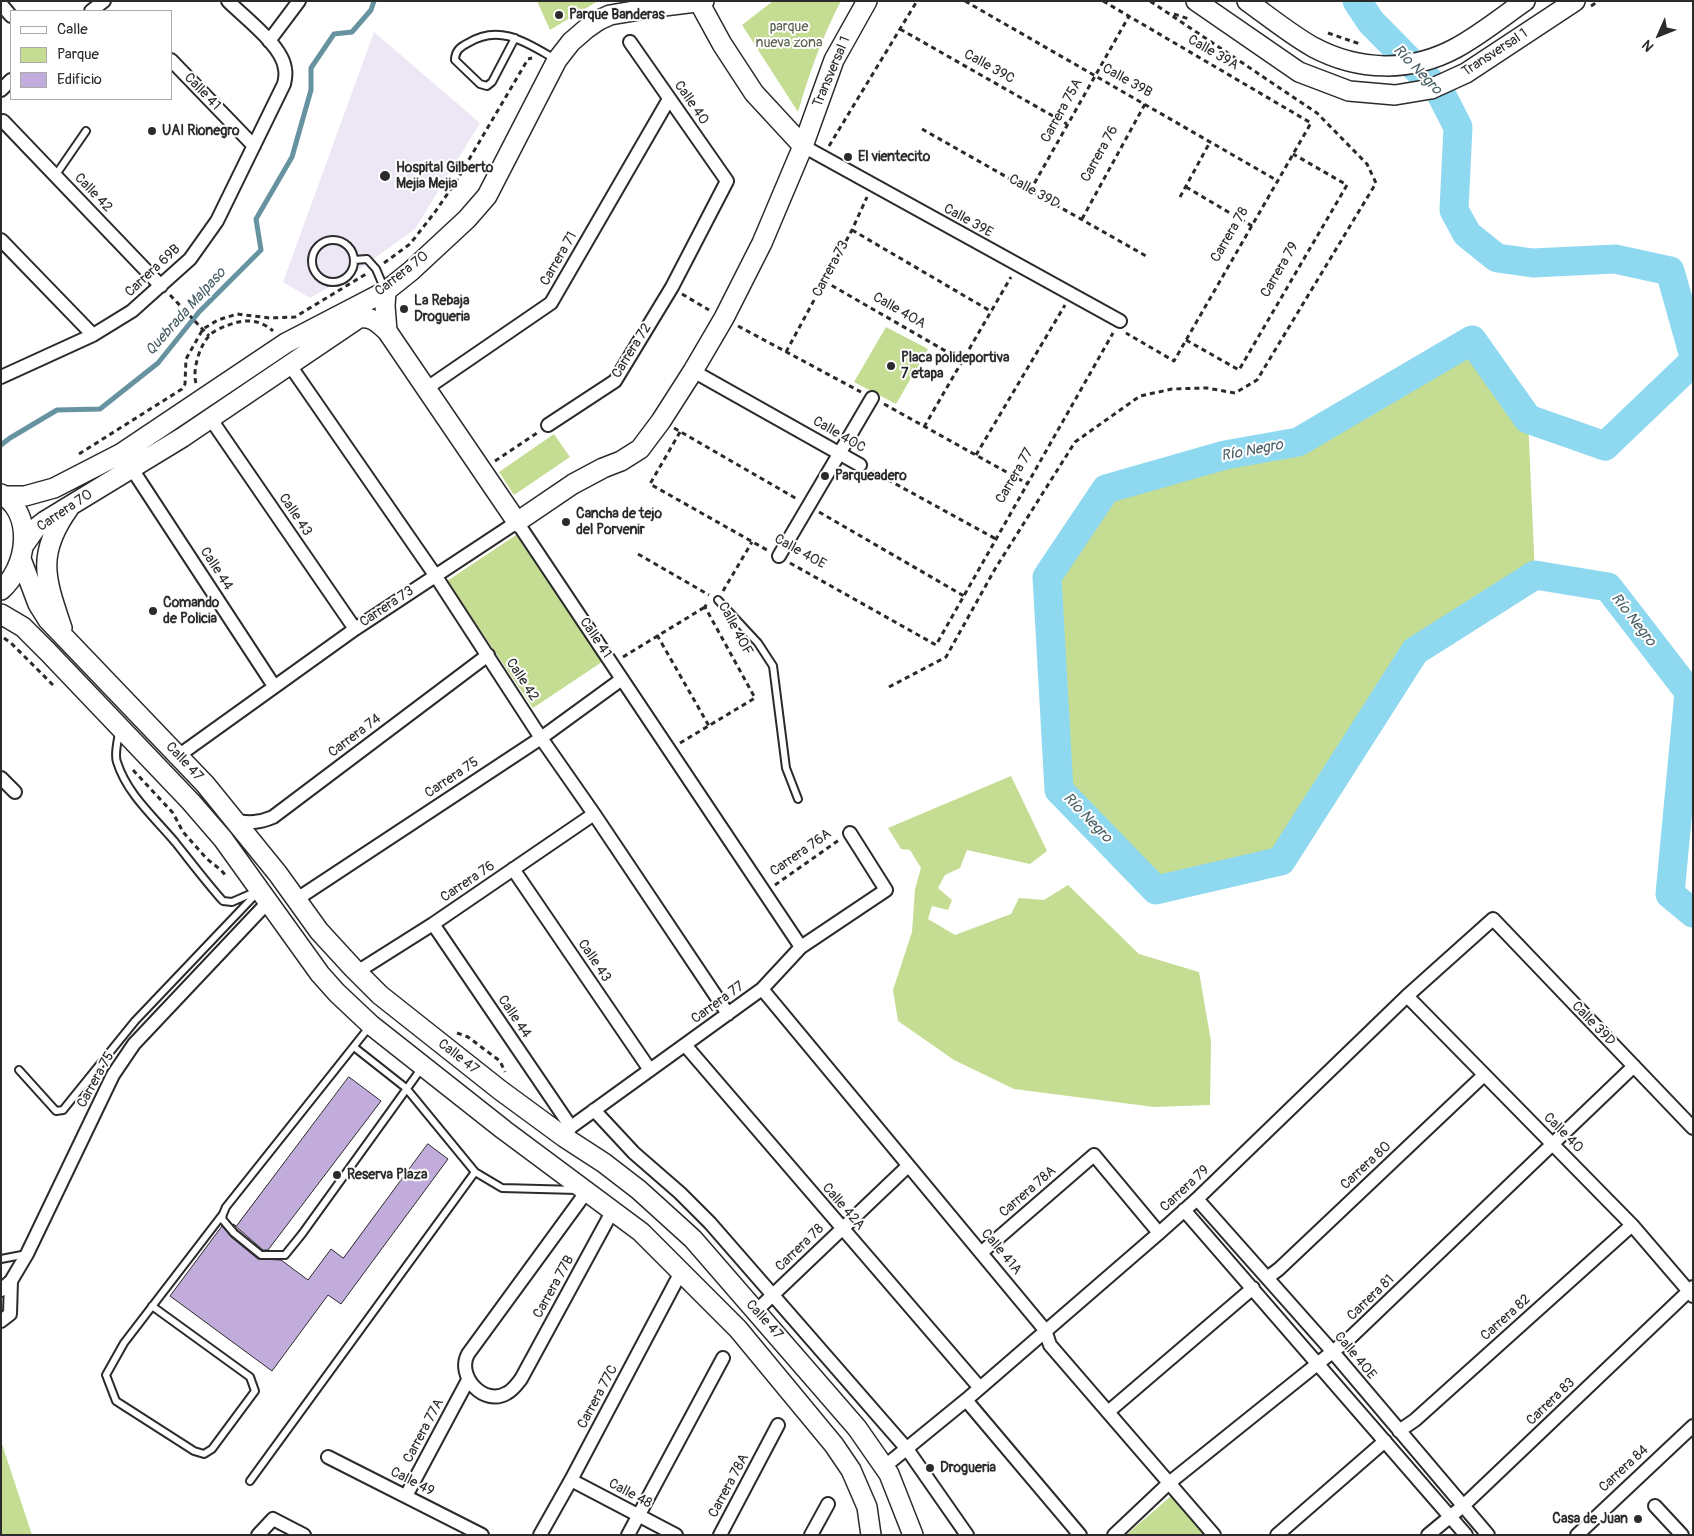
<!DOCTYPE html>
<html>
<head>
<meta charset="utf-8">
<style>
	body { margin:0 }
	#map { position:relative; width:1694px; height:1536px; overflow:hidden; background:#fff; font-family:Pangolin,sans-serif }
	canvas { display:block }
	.frame { position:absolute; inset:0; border:2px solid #2b2b2b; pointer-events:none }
	.legend { position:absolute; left:10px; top:10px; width:162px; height:90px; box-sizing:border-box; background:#fff; border:1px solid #aaa; margin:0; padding:6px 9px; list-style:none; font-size:15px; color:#2b2b2b }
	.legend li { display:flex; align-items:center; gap:10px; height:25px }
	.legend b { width:25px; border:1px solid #aaa }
	.north { position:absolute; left:1634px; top:10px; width:50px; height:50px; -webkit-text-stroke:4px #fff; paint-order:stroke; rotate:226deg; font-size:14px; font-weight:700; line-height:20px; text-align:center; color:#2b2b2b }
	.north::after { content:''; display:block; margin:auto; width:18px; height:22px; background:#2b2b2b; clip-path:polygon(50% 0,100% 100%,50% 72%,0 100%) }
</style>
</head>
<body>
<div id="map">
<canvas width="1694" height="1536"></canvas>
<div class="frame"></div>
<ul class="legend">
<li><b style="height:6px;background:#fff"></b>Calle</li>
<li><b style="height:14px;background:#c5dd93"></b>Parque</li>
<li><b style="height:14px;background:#c2acdb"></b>Edificio</li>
</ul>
<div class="north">N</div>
</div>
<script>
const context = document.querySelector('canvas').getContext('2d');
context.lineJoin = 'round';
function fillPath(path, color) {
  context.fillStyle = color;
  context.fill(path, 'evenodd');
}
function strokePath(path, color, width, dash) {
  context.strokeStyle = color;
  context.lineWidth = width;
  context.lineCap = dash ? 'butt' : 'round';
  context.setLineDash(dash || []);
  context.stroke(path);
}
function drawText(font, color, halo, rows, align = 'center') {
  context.font = font + ' Pangolin,sans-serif';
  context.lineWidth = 4;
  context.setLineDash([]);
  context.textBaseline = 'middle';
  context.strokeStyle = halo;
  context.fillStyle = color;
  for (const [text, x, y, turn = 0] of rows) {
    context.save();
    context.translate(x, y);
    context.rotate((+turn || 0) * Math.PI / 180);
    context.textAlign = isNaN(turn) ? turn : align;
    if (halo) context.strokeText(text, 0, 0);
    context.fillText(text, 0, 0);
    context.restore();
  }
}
fillPath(new Path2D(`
	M374,32L480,123L415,229L357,271L310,298L283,282Z`), '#ede6f4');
fillPath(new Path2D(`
	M537,1H598L550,30Z
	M773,1H841C822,37 809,74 798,112L742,25Z
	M886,327L928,349L896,404L854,382Z
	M1472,340L1528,419L1535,575L1415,651L1281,861L1156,890L1059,790L1047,577L1106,489L1225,455L1298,442Z
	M554,434L570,457L514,495L499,472Z
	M516,535L602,662L533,708L447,581Z
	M1011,776L1047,851L1030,864L967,850L960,868L945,875L938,888L952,900L948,910L932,906L928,919L955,935L1011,914L1019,898L1044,900L1068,885L1139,954L1199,972L1211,1041L1210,1105L1154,1107L1014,1089L954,1060L898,1021L893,990L912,932L915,889L921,868L910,850L901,849L888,828Z
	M1,1441L32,1535H1Z
	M1171,1496L1205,1535H1126Z`), '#c5dd93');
strokePath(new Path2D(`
	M1,445L10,438L57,410L100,409L158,363L199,312L261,250L256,219L292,157L311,90V68L334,34L352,32L371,10L374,1`), '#6793a1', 5);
strokePath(new Path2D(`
	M1357,1L1371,22L1440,92L1458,127L1454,210L1467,234L1497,258L1533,263L1615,259L1670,271L1693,353
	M1693,362L1605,446L1528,419L1472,340L1298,442L1225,455L1106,489L1047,577L1059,790L1156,890L1281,861L1415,651L1535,575L1608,587L1689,692L1670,894L1693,913`), '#8fd9f0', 29);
const building = new Path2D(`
	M349,1077L381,1101L268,1250H263L233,1224L236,1226Z
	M428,1144L448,1159L341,1304L328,1295L272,1371L170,1296L222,1226L231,1237L258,1259L281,1260L308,1280L331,1249L343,1258Z`);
fillPath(building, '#c2acdb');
strokePath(building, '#2b2b2b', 1);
const lane = new Path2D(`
	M515,38L492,82L487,86L480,84L455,60C455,51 460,47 468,43C500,23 527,43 555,59
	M55,176L86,131
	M312 261a21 21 0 1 1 42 0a21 21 0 1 1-42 0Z
	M354,260L367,259L376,269L385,290
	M718,600L758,643L773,666L786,768L798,799
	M119,732C118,741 114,754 117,762C127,794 154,817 175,842C191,862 206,882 223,901L232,902L257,891
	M354,1047L406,1088L475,1172L502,1188L577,1190
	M19,1070L56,1111L63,1110L135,1021L258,892
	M223,1214L222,1219L234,1233L261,1255H285L302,1234L421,1069
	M1,1259L27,1254
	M152,1306L250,1377L255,1391L212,1449L204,1454L194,1451L116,1401L106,1375L124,1343L223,1214L226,1207L370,1026
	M250,1481L475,1172`);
const street = new Path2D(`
	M1,4L11,16
	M91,11L104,1
	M269,41L299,1
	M171,60L254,146
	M1,90L11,80
	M3,121L161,286
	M803,146L1120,321
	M1,240L93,335
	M289,364L435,575L541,738L594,814L728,1014
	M693,371L860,465
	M1,377L93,335L132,311L190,259L217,221L284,84C285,80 286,74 285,69C283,46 244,17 228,1
	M427,388L551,303L669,99
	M210,418L355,629
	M548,425L615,381L672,287L727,181L630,42
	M132,469L274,686
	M779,556L872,398
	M178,756L355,629L517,522L801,947
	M1,778L15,792
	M234,821C249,823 259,823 273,817L488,655
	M513,869L650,1070
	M297,899L541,738L622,679
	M433,924L571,1127
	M357,972L433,924L594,814
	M762,989L1045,1330L1050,1345L1214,1535
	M1407,996L1632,1225L1693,1296
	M685,1045L980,1388
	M594,1110L634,1153L680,1193L710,1223L907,1449L967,1535
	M564,1137L571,1127L762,989L801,947L886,890L850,833
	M587,1191L468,1354C456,1376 484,1407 507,1393C513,1390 517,1384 521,1379L613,1210
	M1197,1199L1332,1351L1488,1535
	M1184,1210L1466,1535
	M982,1252L1094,1155L1159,1233
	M1267,1278L1279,1269L1484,1075
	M1,1290L11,1281L27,1254L113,1075L134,1044L269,901
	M756,1311L908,1166
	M1,1321L10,1314L11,1281
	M966,1400L1080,1535
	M1108,1412L1253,1288
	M1399,1431L1415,1420L1632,1225
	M328,1457L482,1535
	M884,1467L966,1400L1159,1233L1197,1199L1407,996L1493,919L1693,1128
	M571,1480L676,1535
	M406,1496L468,1380
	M1655,1506L1682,1535
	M258,1535L273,1519L304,1535
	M540,1535L571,1480L681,1272
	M628,1535L723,1358
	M720,1535L778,1425
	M811,1535L828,1504
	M1114,1535L1169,1483L1351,1337L1634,1066
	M1277,1535L1385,1441
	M1428,1535L1463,1506L1693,1287
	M1577,1535L1693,1426`);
const secondary = new Path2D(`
	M1196,1L1299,72L1349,91L1395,95L1431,89L1466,73L1575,1
	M1247,1C1268,16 1290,34 1313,47C1358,71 1410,73 1456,48C1480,35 1502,17 1525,1
	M699,2L722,44L754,93L803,146
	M386,291L385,306L387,331
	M1,494C35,514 27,568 1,590
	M5,496H25L54,488L122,453L286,343L386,291L411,271L467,219L487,196L557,60L571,42L586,29L599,20L610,15L664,6L704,1
	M24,545L36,528L45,521L183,437L359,318C372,316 378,323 387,331L517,522L573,484L603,468L621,461L640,449L661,421L693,371L724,318L762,243L803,146L834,60L867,1
	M21,559L38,604L48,620L205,784L278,874L319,931L353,968L380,995L500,1090L564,1137L604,1163L639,1190L693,1239L857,1428L889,1474L913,1535
	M1,614L23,627L48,652L191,802L223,839L320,974L337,993L371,1025L504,1130L641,1232L738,1329L834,1445L851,1470L867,1507L871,1535
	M62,628C45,578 36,554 69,508`);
strokePath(lane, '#2b2b2b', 10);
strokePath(street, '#2b2b2b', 16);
strokePath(secondary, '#2b2b2b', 22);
strokePath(new Path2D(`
	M965,1L1278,181
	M1103,1L1311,123L1174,361L1126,333
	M1591,6L1599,1
	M1174,14L1189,19
	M900,29L1067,124
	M1328,33L1360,44
	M922,129L1146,256
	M829,146L917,1
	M1186,187L1252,226
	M1030,191L1129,16
	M1180,197L1210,142
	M1082,219L1145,104
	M852,230L992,312
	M384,263L410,244L435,212L457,180L528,59L532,58
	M824,281L963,361
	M682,294L709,310
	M170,295L209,336
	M738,326L861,392
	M1186,340L1239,370L1347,185L1293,154
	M786,352L852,230L867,197
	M196,383C192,370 200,345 209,336C213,331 221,328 226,326C243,319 258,318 273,331
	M884,404L1028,484
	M924,427L1011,277
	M674,428L797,499
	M680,432L650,484L767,550
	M79,454L182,389L185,384L186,359L203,329L218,320L237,314L270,318L295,317L366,274
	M976,455L1065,305
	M495,461L537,433
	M872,471L996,539
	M819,512L964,596
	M638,554L709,595
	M790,563L936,645L1113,333
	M723,591L752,542
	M657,635L709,726
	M4,638L11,643L55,687
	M623,657L705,607
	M889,687L946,657L995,569L1075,442L1140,396L1172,389L1207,388L1235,393L1257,380L1376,183L1367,164L1317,113L1150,1
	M680,743L755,698L705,607L708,601
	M133,770L173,813L183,832L207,859L221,870L227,877
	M775,885L839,840
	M457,1033L468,1037L500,1061L505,1072`), '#2b2b2b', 3, [5, 4]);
strokePath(lane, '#fff', 6);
strokePath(street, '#fff', 12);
strokePath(secondary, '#fff', 19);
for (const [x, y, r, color] of [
	[559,15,5,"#2b2b2b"],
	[152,131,5,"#2b2b2b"],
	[848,157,5,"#2b2b2b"],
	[385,176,6,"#2b2b2b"],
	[404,309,5,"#2b2b2b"],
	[891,366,5,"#2b2b2b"],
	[825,476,5,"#2b2b2b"],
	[566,522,5,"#2b2b2b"],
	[153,611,5,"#2b2b2b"],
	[337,1175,5,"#2b2b2b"],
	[930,1468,5,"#2b2b2b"],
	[1638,1519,5,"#2b2b2b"]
]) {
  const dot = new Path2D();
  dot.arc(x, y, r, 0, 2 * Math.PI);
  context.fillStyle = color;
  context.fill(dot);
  strokePath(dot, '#fff', 2);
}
drawText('bold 14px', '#2b2b2b', '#fff', [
	["Parque Banderas",569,15],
	["UAI Rionegro",162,131],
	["El vientecito",858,157],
	["Hospital Gilberto",396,168],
	["Mejia Mejia",396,184],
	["La Rebaja",414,301],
	["Drogueria",414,317],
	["Placa polideportiva",901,358],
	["7 etapa",901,374],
	["Parqueadero",835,476],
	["Cancha de tejo",576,514],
	["del Porvenir",576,530],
	["Comando",163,603],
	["de Policia",163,619],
	["Reserva Plaza",347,1175],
	["Drogueria",940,1468],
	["Casa de Juan",1628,1519,"right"]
], 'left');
drawText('14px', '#59604a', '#fff', [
	["parque",789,27],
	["nueva zona",789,43]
]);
drawText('14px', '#2b2b2b', '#fff', [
	["Calle 39A",1213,53,30],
	["Transversal 1",1495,53,-33],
	["Calle 39C",989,67,29],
	["Transversal 1",832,72,-67],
	["Calle 39B",1127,81,29],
	["Calle 41",202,92,46],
	["Calle 40",691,103,55],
	["Carrera 75A",1062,111,-61],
	["Carrera 76",1100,154,-61],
	["Calle 39D",1034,192,29],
	["Calle 42",93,193,46],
	["Calle 39E",968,221,29],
	["Carrera 78",1230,235,-60],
	["Carrera 71",559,259,-60],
	["Carrera 73",831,269,-62],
	["Carrera 79",1280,270,-60],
	["Carrera 69B",153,271,-43],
	["Carrera 70",402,274,-38],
	["Calle 40A",899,311,30],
	["Carrera 72",632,351,-58],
	["Calle 40C",839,435,30],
	["Carrera 77",1015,476,-60],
	["Carrera 70",65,511,-34],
	["Calle 43",295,515,56],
	["Calle 40E",800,552,29],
	["Calle 44",216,569,57],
	["Carrera 73",387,607,-34],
	["Calle 40F",735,629,62],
	["Calle 41",595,638,56],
	["Calle 42",522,680,57],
	["Carrera 74",355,736,-37],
	["Calle 47",184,762,47],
	["Carrera 75",452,778,-34],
	["Carrera 76A",801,853,-35],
	["Carrera 76",468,882,-34],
	["Calle 43",594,961,56],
	["Carrera 77",718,1003,-36],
	["Calle 44",514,1017,56],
	["Calle 39D",1593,1024,46],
	["Calle 47",458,1057,38],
	["Carrera 75",96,1080,-61],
	["Calle 40",1563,1133,45],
	["Carrera 80",1366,1166,-43],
	["Carrera 79",1185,1189,-43],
	["Carrera 78A",1028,1192,-41],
	["Calle 42A",843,1207,49],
	["Carrera 78",800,1248,-44],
	["Calle 41A",1001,1252,50],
	["Carrera 77B",554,1287,-61],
	["Carrera 81",1371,1298,-44],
	["Carrera 82",1506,1318,-42],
	["Calle 47",764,1320,48],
	["Calle 40E",1355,1356,50],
	["Carrera 77C",598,1397,-62],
	["Carrera 83",1551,1402,-44],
	["Carrera 77A",424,1431,-62],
	["Carrera 84",1624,1469,-43],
	["Calle 49",412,1482,27],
	["Carrera 78A",729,1486,-62],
	["Calle 48",630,1494,28]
]);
drawText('italic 15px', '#495f66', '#fff', [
	["Río Negro",1417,70,46],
	["Quebrada Malpaso",186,312,-48],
	["Río Negro",1252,451,-11],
	["Río Negro",1633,620,52],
	["Río Negro",1087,818,46]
]);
</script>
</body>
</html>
